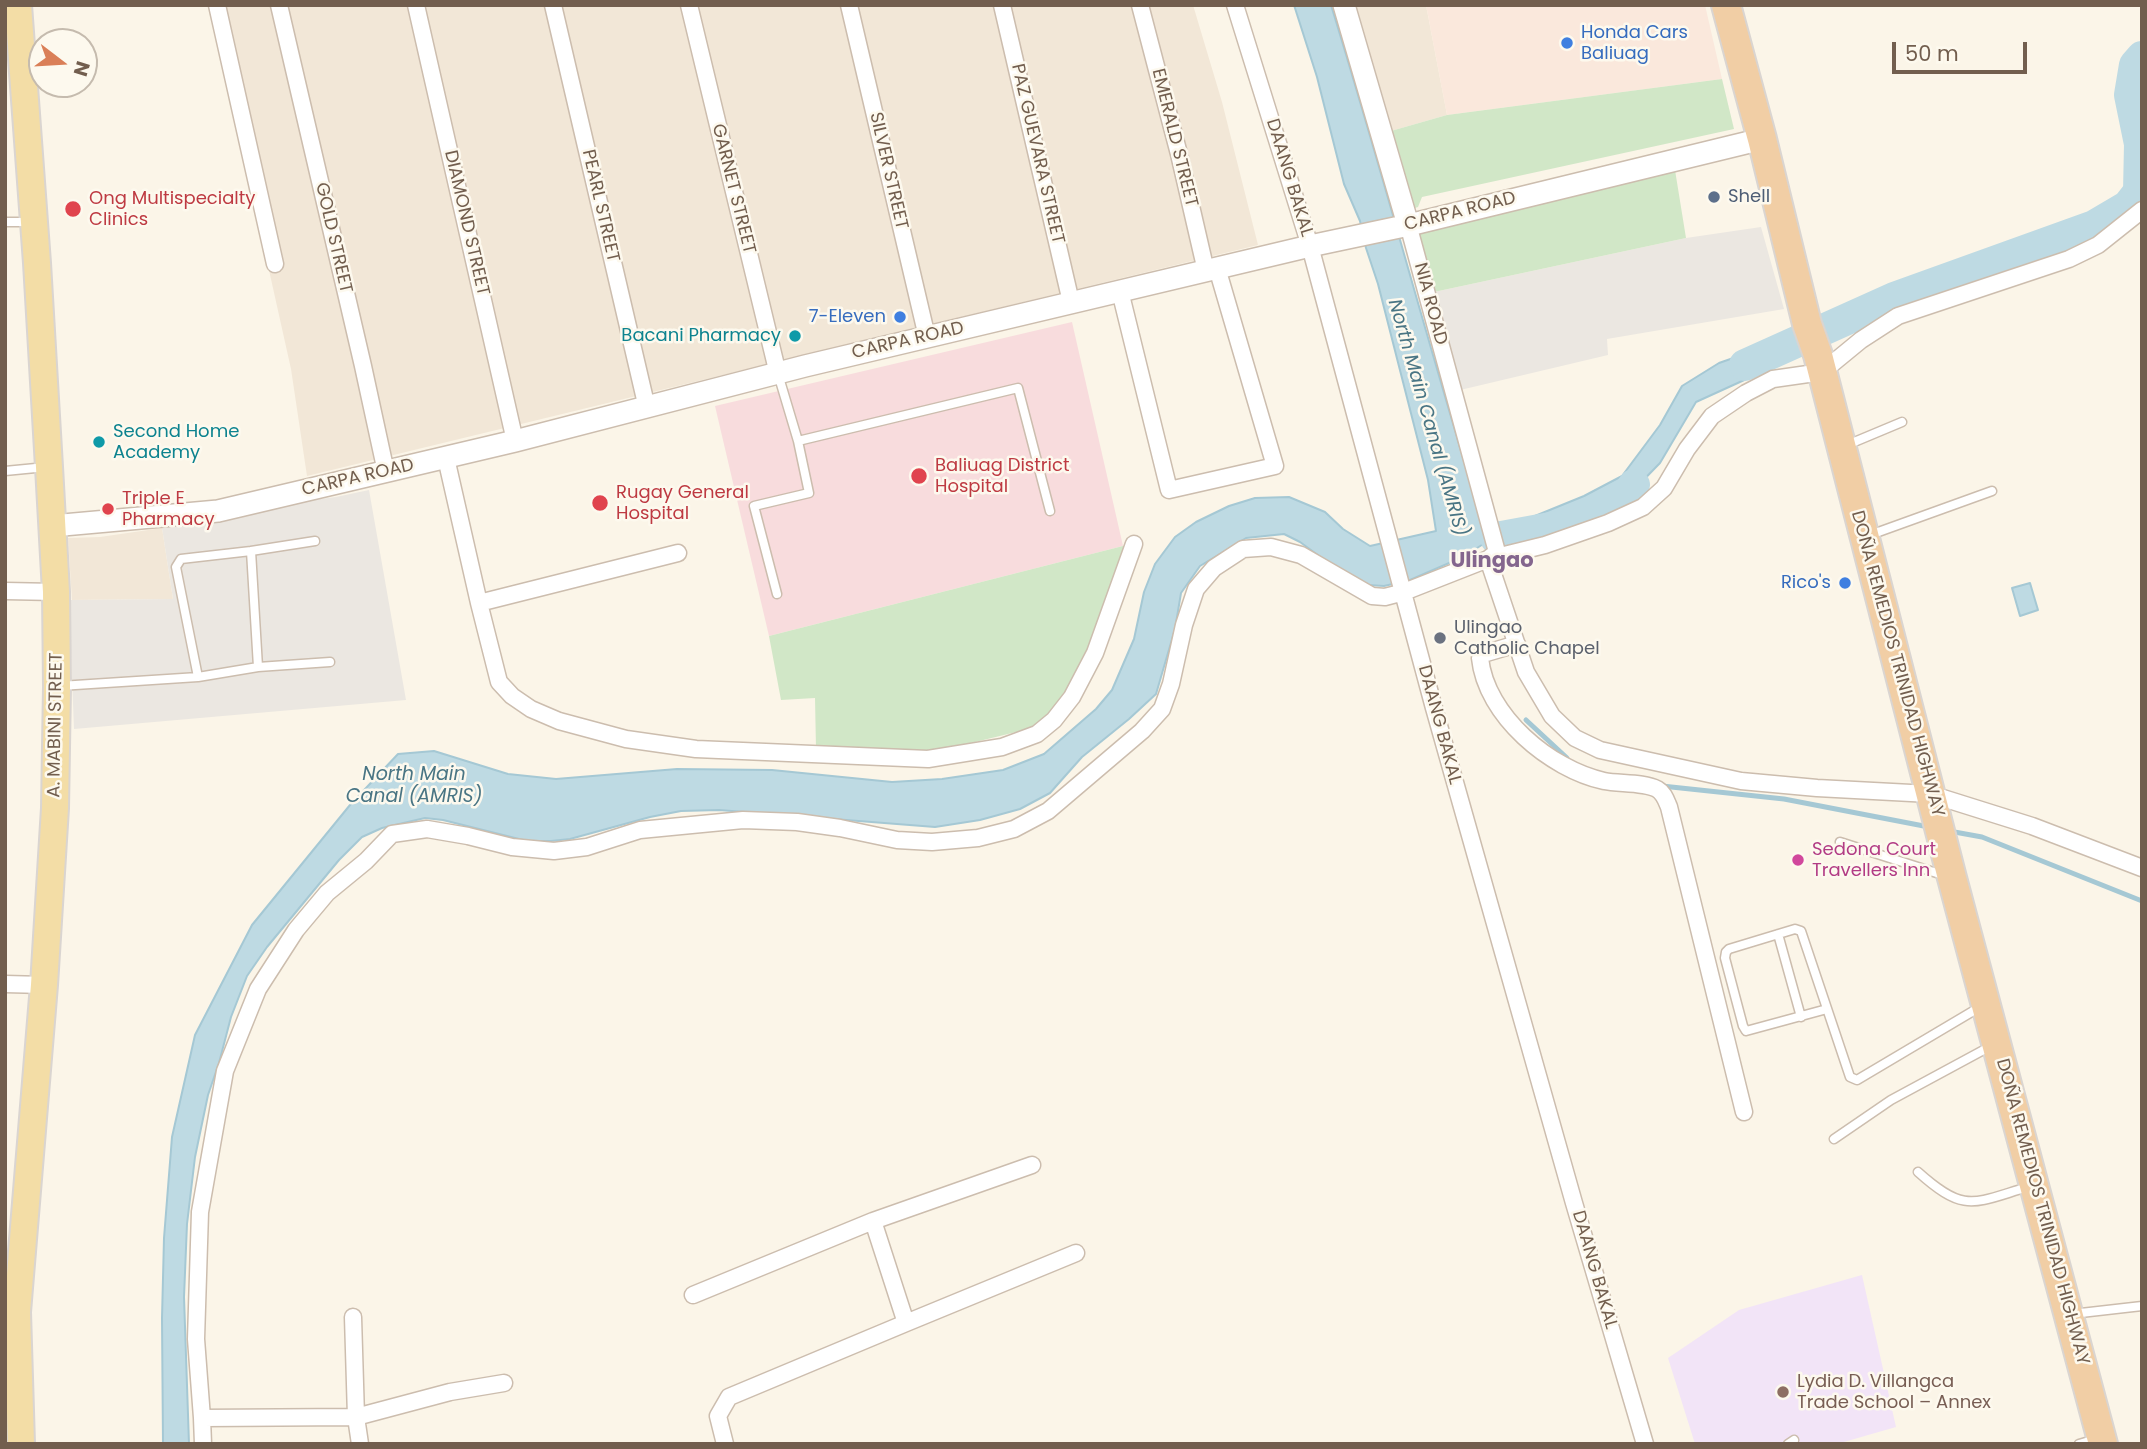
<!DOCTYPE html>
<html>
<head>
<meta charset="utf-8">
<style>
	body { margin:0 }
	#map { position:relative; width:2147px; height:1449px; overflow:hidden; background:#fbf5e8; font-family:Poppins,sans-serif }
	canvas { display:block }
	.frame { position:absolute; inset:0; border:7px solid #725e4e; pointer-events:none }
	.north { position:absolute; left:28px; top:28px; width:70px; height:70px; box-sizing:border-box; background:#fdf9ee; border:2px solid #c5bbae; border-radius:50%; rotate:107deg; font-size:19px; font-weight:700; line-height:28px; text-align:center; color:#725e4e }
	.north::after { content:''; display:block; margin:auto; width:24px; height:32px; background:#da7f57; clip-path:polygon(50% 0,100% 100%,50% 72%,0 100%) }
	.scale { position:absolute; left:1892px; top:42px; width:135px; height:32px; box-sizing:border-box; border:4px solid #725e4e; border-top:0; padding-left:9px; font-size:21px; line-height:24px; white-space:nowrap; color:#725e4e; -webkit-text-stroke:5px #fdf9ee; paint-order:stroke }
</style>
</head>
<body>
<div id="map">
<canvas width="2147" height="1449"></canvas>
<div class="frame"></div>
<div class="north">N</div>
<div class="scale">50 m</div>
</div>
<script>
const context = document.querySelector('canvas').getContext('2d');
context.lineJoin = 'round';
function fillPath(path, color) {
  context.fillStyle = color;
  context.fill(path, 'evenodd');
}
function strokePath(path, color, width, dash) {
  context.strokeStyle = color;
  context.lineWidth = width;
  context.lineCap = dash ? 'butt' : 'round';
  context.setLineDash(dash || []);
  context.stroke(path);
}
function drawText(font, color, halo, rows, align = 'center') {
  context.font = font + ' Poppins,sans-serif';
  context.lineWidth = 5;
  context.setLineDash([]);
  context.textBaseline = 'middle';
  context.strokeStyle = halo;
  context.fillStyle = color;
  for (const [text, x, y, turn = 0] of rows) {
    context.save();
    context.translate(x, y);
    context.rotate((+turn || 0) * Math.PI / 180);
    context.textAlign = isNaN(turn) ? turn : align;
    if (halo) context.strokeText(text, 0, 0);
    context.fillText(text, 0, 0);
    context.restore();
  }
}
fillPath(new Path2D(`
	M210,5H1193L1222,102L1258,245L307,476L291,369Z
	M1353,5H1426L1447,115L1391,131Z
	M162,528L173,599L72,600L68,538L100,537Z`), '#f2e7d7');
fillPath(new Path2D(`
	M1426,5H1705L1722,79L1447,115Z`), '#fae8dc');
fillPath(new Path2D(`
	M1761,227L1784,309L1607,339L1608,355L1456,391L1434,292L1686,238Z
	M369,490L406,700L74,729L69,600L173,599L162,528L242,509L336,497Z`), '#ebe7e1');
fillPath(new Path2D(`
	M1862,1275L1896,1427L1837,1444H1695L1668,1358L1739,1310Z`), '#f2e4f7');
fillPath(new Path2D(`
	M1072,322L1123,546L769,636L715,406Z`), '#f8dcdd');
fillPath(new Path2D(`
	M1722,79L1734,129L1422,197L1418,207L1412,209L1391,131L1447,115Z
	M1675,170L1686,238L1434,292L1418,234L1618,183Z
	M1123,546L1132,560L1111,621L1049,724L971,743L884,757L816,749L815,698L781,700L769,636Z`), '#d1e7c7');
const water = new Path2D(`
	M1294,5H1331C1385,180 1431,356 1485,530L1503,529L1584,496L1622,476L1660,425L1682,386L1719,363L1782,341L1786,361L1696,402L1660,463L1626,498L1527,534L1488,541L1463,557L1410,580L1384,586L1368,585L1345,575L1300,542L1284,534L1246,538L1200,566L1181,593L1175,629L1156,694L1129,719L1082,757L1050,793L1020,809L980,820L935,827L719,810L681,811L650,817L570,839L551,841H527L443,820L425,818L382,828L362,837L339,860L267,947L247,976L231,1017L219,1063L208,1095L195,1157L187,1224L184,1297L189,1444H163L162,1318L164,1238L172,1137L195,1035L252,925L350,805L398,754L434,751L508,774L556,779L677,769L772,770L892,782L942,779L1003,770L1044,754L1096,709L1112,690L1134,639L1144,592L1155,564L1175,537L1196,522L1229,506L1255,498L1289,497L1325,512L1343,529L1370,546L1436,531L1428,480L1378,284L1366,248L1360,221L1344,184L1317,77Z
	M2030,583L2038,610L2020,616L2012,588Z`);
fillPath(water, '#bedae3');
strokePath(water, '#a5c8d4', 2);
strokePath(new Path2D(`
	M1526,720L1567,758
	M1662,786L1784,799L1929,827
	M1949,831L1982,837L2142,901`), '#a5c8d4', 5);
strokePath(new Path2D(`
	M1745,365L1894,298L2094,226L2128,206L2139,192L2140,144L2130,95L2135,65L2142,57
	M1496,538L1567,525L1628,493L1634,485`), '#bedae3', 32);
const service = new Path2D(`
	M5,222H30
	M798,441L1018,388L1050,511
	M1847,445L1902,422
	M5,471L46,467
	M1870,535L1992,491
	M777,594L754,506L809,493L798,441L778,374
	M258,667L251,551L315,541
	M198,677L176,567L181,559L251,551
	M60,686L198,677L258,667L330,662
	M1840,842L1946,876
	M1778,934L1801,1017
	M1827,1009L1746,1031L1743,1026L1725,958L1726,952L1729,949L1795,929L1801,931L1850,1077L1857,1080L1980,1007
	M1834,1139L1891,1100L1991,1046
	M1918,1172C1965,1214 1973,1203 2028,1187
	M2072,1314L2142,1306
	M1788,1444L1794,1440
	M2079,1444L2096,1439`);
const minor = new Path2D(`
	M217,5L275,264
	M279,5L363,366L386,472
	M416,5L515,441
	M553,5L647,408
	M689,5L778,374
	M849,5L927,337
	M1002,5L1071,302
	M1140,5L1179,154L1206,271
	M1235,5L1310,246L1434,708L1574,1203L1645,1444
	M1409,228L1497,552L1488,559L1526,672L1552,716L1575,738L1600,750L1741,781L1817,788L1930,794L2032,826L2142,868
	M1120,291L1169,490L1275,466L1217,268
	M446,458L479,603L499,682L512,696L531,709L559,721L626,739L696,749L928,759L1002,747L1037,734L1054,720L1072,697L1095,653L1134,544
	M5,591L56,592
	M479,603L678,553
	M1517,644L1483,654L1480,658C1486,716 1550,769 1604,781C1619,784 1644,782 1657,789C1664,793 1666,800 1669,807L1744,1112
	M5,984L44,985
	M873,1221L1032,1165
	M693,1295L873,1221L906,1323L729,1397L718,1416L725,1444
	M353,1317L356,1417L360,1444
	M906,1323L1076,1253
	M202,1418L196,1339L200,1212L225,1071L258,989L296,930L327,893L366,861L392,834L427,829L468,836L512,847L554,851L587,847L640,830L743,820L797,822L840,828L897,840L932,842L978,838L1014,829L1048,811L1142,731L1162,709L1171,684L1184,625L1196,589L1214,568L1243,549L1271,547L1301,555L1372,596L1385,597L1404,592L1488,559L1545,545L1608,523L1643,507L1664,488L1687,449L1712,416L1746,393L1773,379L1822,372L1861,340L1898,316L2069,259L2098,245L2142,210
	M203,1444L202,1418L356,1417L450,1392L504,1383`);
const tertiary = new Path2D(`
	M1344,5L1409,228
	M52,526L218,511L515,441L805,366L1310,246L1409,225L1762,139`);
const primary = new Path2D(`
	M18,5L37,263L49,467L56,592L57,687L55,808L44,985L17,1312L21,1444`);
const trunk = new Path2D(`
	M1726,5L1762,139L1807,324L1818,355L1952,878L2103,1444`);
strokePath(service, '#ccbdae', 11);
strokePath(minor, '#ccbdae', 19);
strokePath(tertiary, '#ccbdae', 24);
strokePath(primary, '#dad5d1', 30);
strokePath(trunk, '#dad5d1', 32);
strokePath(service, '#fff', 8);
strokePath(minor, '#fff', 16);
strokePath(tertiary, '#fff', 21);
strokePath(primary, '#f3dda6', 26);
strokePath(trunk, '#f1cea5', 28);
for (const [x, y, r, color] of [
	[1567,43,7,"#3f7fe0"],
	[1714,197,7,"#5c6f8a"],
	[73,209,9,"#e0444e"],
	[900,317,7,"#3f7fe0"],
	[795,336,7,"#0f9aa8"],
	[99,442,7,"#0f9aa8"],
	[919,476,9,"#e0444e"],
	[600,503,9,"#e0444e"],
	[108,509,7,"#e0444e"],
	[1845,583,7,"#3f7fe0"],
	[1440,638,7,"#6b7280"],
	[1798,860,7,"#d1479c"],
	[1783,1392,7,"#8d6e63"]
]) {
  const dot = new Path2D();
  dot.arc(x, y, r, 0, 2 * Math.PI);
  context.fillStyle = color;
  context.fill(dot);
  strokePath(dot, '#fdf9ee', 2.5);
}
drawText('18px', '#366cbe', '#fdf9ee', [
	["Honda Cars",1581,33,"left"],
	["Baliuag",1581,54,"left"],
	["7-Eleven",886,317],
	["Rico's",1831,583]
], 'right');
drawText('18px', '#725e4e', '#fdf9ee', [
	["EMERALD STREET",1174,138,76],
	["PAZ GUEVARA STREET",1037,154,77],
	["SILVER STREET",888,171,77],
	["DAANG BAKAL",1289,178,73],
	["GARNET STREET",733,189,76],
	["PEARL STREET",600,206,77],
	["CARPA ROAD",1460,212,-14],
	["DIAMOND STREET",466,223,77],
	["GOLD STREET",333,238,77],
	["NIA ROAD",1430,304,75],
	["CARPA ROAD",908,341,-13],
	["CARPA ROAD",358,478,-13],
	["DOÑA REMEDIOS TRINIDAD HIGHWAY",1897,664,75],
	["A. MABINI STREET",56,725,-89],
	["DAANG BAKAL",1439,725,75],
	["DOÑA REMEDIOS TRINIDAD HIGHWAY",2042,1212,75],
	["DAANG BAKAL",1594,1270,74]
]);
drawText('18px', '#4e5e75', '#fdf9ee', [
	["Shell",1728,197]
], 'left');
drawText('18px', '#be3a42', '#fdf9ee', [
	["Ong Multispecialty",89,199],
	["Clinics",89,220],
	["Baliuag District",935,466],
	["Hospital",935,487],
	["Rugay General",616,493],
	["Hospital",616,514],
	["Triple E",122,499],
	["Pharmacy",122,520]
], 'left');
drawText('18px', '#0d838f', '#fdf9ee', [
	["Bacani Pharmacy",781,336],
	["Second Home",113,432,"left"],
	["Academy",113,453,"left"]
], 'right');
drawText('18px', '#5b616d', '#fdf9ee', [
	["Ulingao",1454,628],
	["Catholic Chapel",1454,649]
], 'left');
drawText('18px', '#b23c85', '#fdf9ee', [
	["Sedona Court",1812,850],
	["Travellers Inn",1812,871]
], 'left');
drawText('18px', '#785e54', '#fdf9ee', [
	["Lydia D. Villangca",1797,1382],
	["Trade School – Annex",1797,1403]
], 'left');
drawText('italic 19px', '#497584', '#fdf9ee', [
	["North Main Canal (AMRIS)",1427,418,74],
	["North Main",414,775],
	["Canal (AMRIS)",414,797]
]);
drawText('bold 21px', '#84668e', '#fdf9ee', [
	["Ulingao",1492,562]
]);
</script>
</body>
</html>
